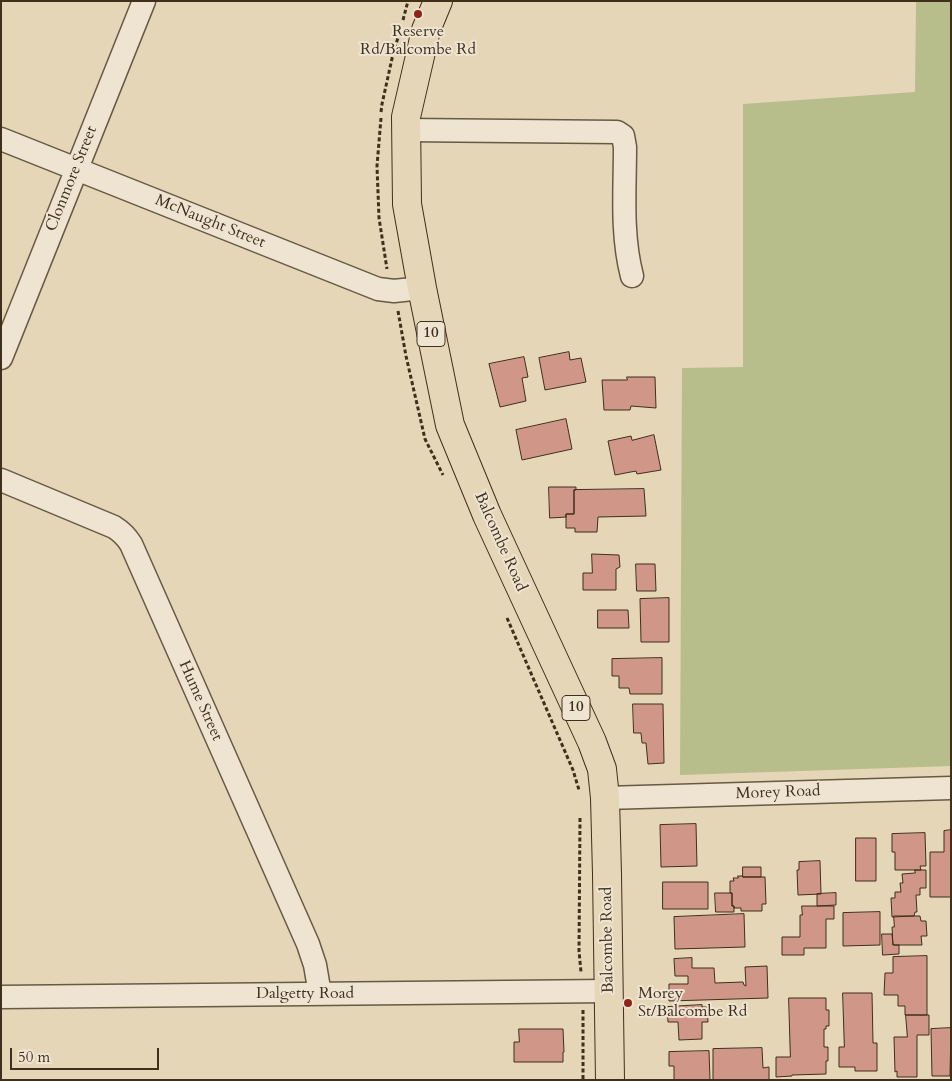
<!DOCTYPE html>
<html>
<head>
<meta charset="utf-8">
<style>
	body { margin:0 }
	#map { position:relative; width:952px; height:1081px; overflow:hidden; background:#e5d6b8; font-family:Cardo,serif }
	canvas { display:block }
	.frame { position:absolute; inset:0; border:2px solid #3f2f1b; pointer-events:none }
	.scale { position:absolute; left:10px; top:1048px; width:149px; height:22px; box-sizing:border-box; border:2px solid #3f2f1b; border-top:0; padding-left:6px; font-size:15px; line-height:18px; white-space:nowrap; color:#3f2f1b; -webkit-text-stroke:4px #eee4d1; paint-order:stroke }
</style>
</head>
<body>
<div id="map">
<canvas width="952" height="1081"></canvas>
<div class="frame"></div>
<div class="scale">50 m</div>
</div>
<script>
const context = document.querySelector('canvas').getContext('2d');
context.lineJoin = 'round';
function fillPath(path, color) {
  context.fillStyle = color;
  context.fill(path, 'evenodd');
}
function strokePath(path, color, width, dash) {
  context.strokeStyle = color;
  context.lineWidth = width;
  context.lineCap = dash ? 'butt' : 'round';
  context.setLineDash(dash || []);
  context.stroke(path);
}
function drawText(font, color, halo, rows, align = 'center') {
  context.font = font + ' Cardo,serif';
  context.lineWidth = 4;
  context.setLineDash([]);
  context.textBaseline = 'middle';
  context.strokeStyle = halo;
  context.fillStyle = color;
  for (const [text, x, y, turn = 0] of rows) {
    context.save();
    context.translate(x, y);
    context.rotate((+turn || 0) * Math.PI / 180);
    context.textAlign = isNaN(turn) ? turn : align;
    if (halo) context.strokeText(text, 0, 0);
    context.fillText(text, 0, 0);
    context.restore();
  }
}
fillPath(new Path2D(`
	M916,1H951V766L680,775L682,368L743,367V104L915,92Z`), '#b8bd8c');
const building = new Path2D(`
	M569,352L570,360L581,358L586,382L545,390L539,358Z
	M524,357L528,377L522,378L526,401L500,407L489,364Z
	M627,377H655L656,408L631,406L630,410H604L602,380H627Z
	M566,419L572,449L522,460L516,430Z
	M654,435L661,470L637,474L636,471L615,475L608,441L631,436L632,440Z
	M549,487H576V490H574V514H566V517L550,518Z
	M644,489L646,516L598,517L597,532H575V528H566V514H574V490Z
	M592,554L619,555L620,567L616,569V590H583V573H592Z
	M636,564H655L656,591H637Z
	M669,598V642H641L640,599Z
	M598,610H628L629,628H598Z
	M662,658V694H630L629,688H619V676H612V659Z
	M633,704H663L664,763L648,764L646,743H642L641,733H634Z
	M696,824L697,866L661,867L660,825Z
	M951,830V897H930V852H944V831Z
	M925,833L926,866H920L921,870H895V852H892V834Z
	M856,838H876V881H856Z
	M820,861L821,894L798,895L797,870H799V862Z
	M743,867H761V877H743Z
	M915,870H926V888H920V895H916L917,912H915L914,916L892,917L891,898H895V892H901L900,883H903L902,874L915,873Z
	M738,876H743V877H765L766,904H762V911H741V908H734V906H732V893H730V881H734L733,878H738Z
	M663,882H708V909H663Z
	M715,893H732V906H734V912H716Z
	M836,893V905L817,906V894Z
	M802,906H834V919H826V948H804V955H782V937H800V915H802Z
	M880,912V945L843,946V913Z
	M744,914L745,947L675,949L674,917Z
	M894,916H920L921,921H926L927,936H921L922,945H893L892,927H894Z
	M882,934H892L893,945H899V954L883,955Z
	M927,956V1015H905V1006H898V995H884L885,973H893V957Z
	M692,958V968H714L715,983L743,982L744,985L746,986L745,967L767,966L768,998L669,1001V984H688V976H675L674,959Z
	M843,993H872L873,1043H877V1071H855V1067H839V1047H844Z
	M789,998H826V1010H829V1026H826V1029H824V1047H828V1061H826V1074L792,1075V1076L776,1077V1057H790Z
	M702,1005V1007H707L708,1022H702V1039L679,1040L678,1022H668L667,1007Z
	M906,1015H929V1035H917V1077H897V1071L895,1072L894,1037H907Z
	M951,1028L950,1076H932L931,1029Z
	M519,1029H563L564,1052H563V1062H514V1042H519Z
	M762,1048L763,1068L769,1067V1080H713V1049Z
	M709,1051L710,1080H674V1066H669V1052Z`);
fillPath(building, '#d09788');
strokePath(building, '#3f2f1b', 1);
const minor = new Path2D(`
	M406,130L617,132L623,136L625,147C625,190 621,234 632,276
	M1,139L378,289L394,291L422,288
	M1,358L144,1
	M1,480L114,527C122,532 126,536 131,544L308,944L315,965L320,994
	M605,798L951,788
	M1,997L609,991`);
const major = new Path2D(`
	M438,1L426,30L406,117L407,204L422,288L450,425L487,515L592,742L602,769L605,798L607,874L610,1080`);
strokePath(minor, '#685942', 25);
strokePath(major, '#3f2f1b', 30);
strokePath(new Path2D(`
	M403,20L408,1
	M381,112L382,104L393,54L400,31
	M381,118L377,166L379,218L387,269
	M398,311L406,356L425,439L443,475
	M507,618L573,770L579,790
	M580,818L579,951L581,972
	M583,1010V1080`), '#3f2f1b', 3, [4, 2.5]);
strokePath(minor, '#eee4d1', 22);
strokePath(major, '#e5d6b8', 28);
for (const [x, y, r, color] of [
	[418,14,5,"#8f2418"],
	[628,1003,5,"#8f2418"]
]) {
  const dot = new Path2D();
  dot.arc(x, y, r, 0, 2 * Math.PI);
  context.fillStyle = color;
  context.fill(dot);
  strokePath(dot, '#eee4d1', 2);
}
for (const [x, y, w] of [
	[431,334,28],
	[576,708,28]
]) {
  const box = new Path2D();
  box.roundRect(x - w / 2, y - 12.5, w, 25, 4);
  context.fillStyle = '#eee4d1';
  context.fill(box);
  strokePath(box, '#3f2f1b', 1);
}
drawText('bold 15px', '#3f2f1b', null, [
	["10",431,334],
	["10",576,708]
]);
drawText('16px', '#3f2f1b', '#eee4d1', [
	["Reserve",418,32],
	["Rd/Balcombe Rd",418,50],
	["Morey",638,994,"left"],
	["St/Balcombe Rd",638,1012,"left"]
]);
drawText('16px', '#3f2f1b', '#eee4d1', [
	["Clonmore Street",72,179,-68],
	["McNaught Street",210,222,22],
	["Balcombe Road",500,542,66],
	["Hume Street",200,701,66],
	["Morey Road",778,793,-2],
	["Balcombe Road",608,940,-91],
	["Dalgetty Road",305,994]
]);
</script>
</body>
</html>
